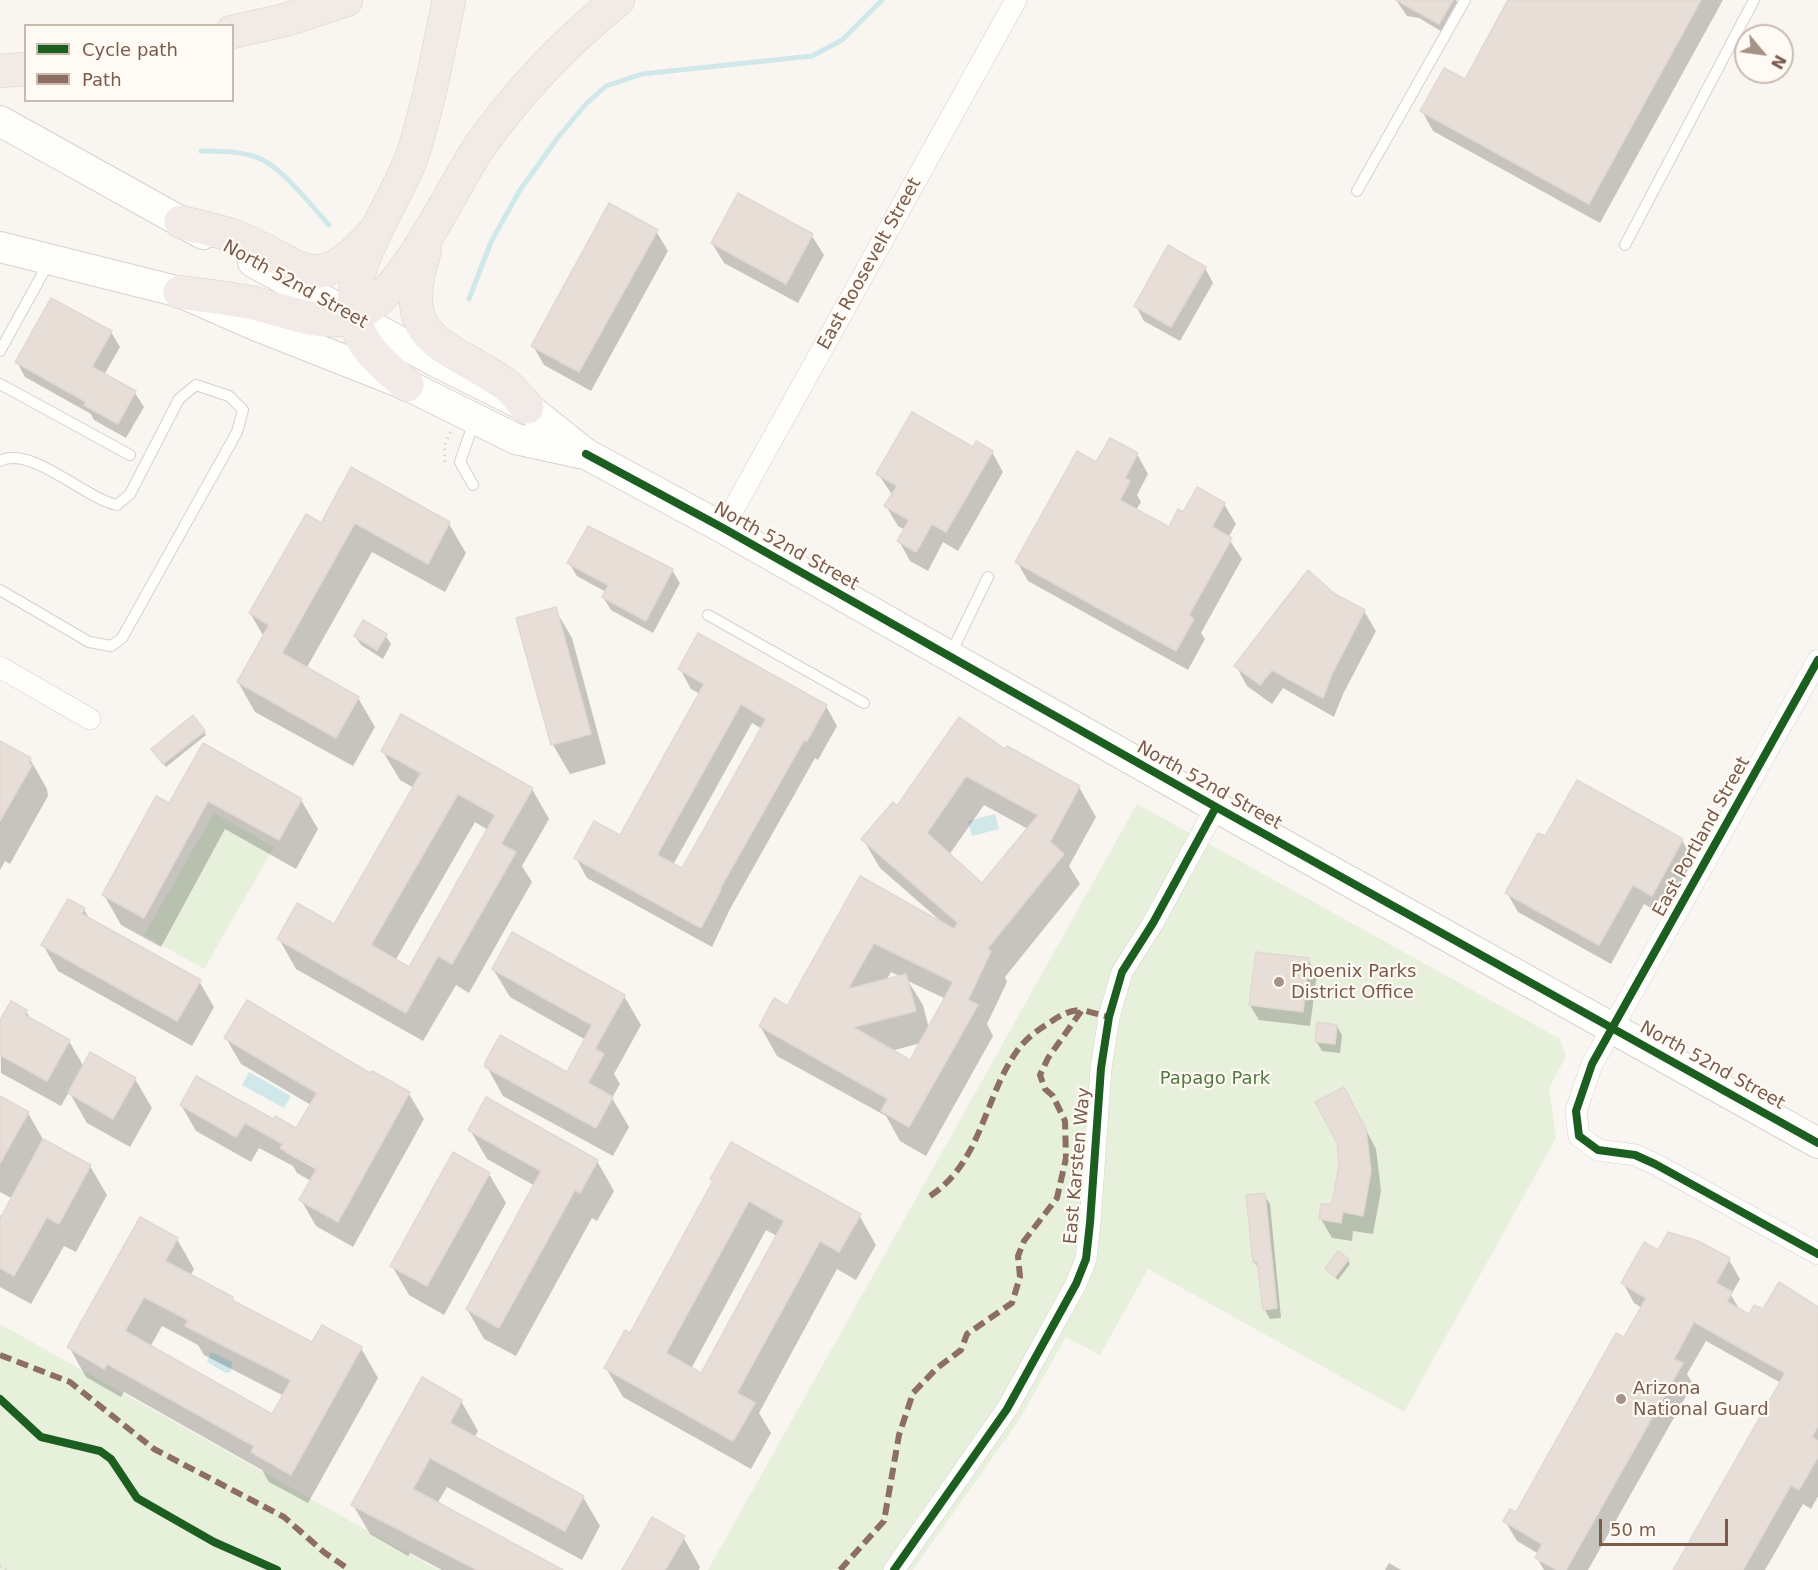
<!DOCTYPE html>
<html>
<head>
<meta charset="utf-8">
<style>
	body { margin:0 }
	#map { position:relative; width:1818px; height:1570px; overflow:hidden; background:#f9f5f0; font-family:"DejaVu Sans",sans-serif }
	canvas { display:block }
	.legend { position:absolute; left:24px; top:24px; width:210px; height:78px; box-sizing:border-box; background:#fffaf3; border:2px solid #cabbb1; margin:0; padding:8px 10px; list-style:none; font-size:18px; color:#7a5c4d }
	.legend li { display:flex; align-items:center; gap:12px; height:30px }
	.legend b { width:30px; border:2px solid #cabbb1 }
	.north { position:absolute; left:1734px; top:24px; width:60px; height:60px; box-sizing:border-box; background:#fffaf3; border:2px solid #cabbb1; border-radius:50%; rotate:119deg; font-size:16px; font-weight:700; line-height:24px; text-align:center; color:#7a5c4d }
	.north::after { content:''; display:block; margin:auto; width:21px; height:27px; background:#a69286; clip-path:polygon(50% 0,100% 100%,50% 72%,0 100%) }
	.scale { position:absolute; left:1599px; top:1519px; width:129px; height:27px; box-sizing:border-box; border:3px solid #7a5c4d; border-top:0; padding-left:8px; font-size:18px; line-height:21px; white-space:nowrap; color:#7a5c4d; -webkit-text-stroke:4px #fffaf3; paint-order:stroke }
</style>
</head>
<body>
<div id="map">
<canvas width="1818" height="1570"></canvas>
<ul class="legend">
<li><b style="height:8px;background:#1b5e20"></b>Cycle path</li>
<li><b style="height:8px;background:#8d6e63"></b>Path</li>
</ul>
<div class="north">N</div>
<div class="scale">50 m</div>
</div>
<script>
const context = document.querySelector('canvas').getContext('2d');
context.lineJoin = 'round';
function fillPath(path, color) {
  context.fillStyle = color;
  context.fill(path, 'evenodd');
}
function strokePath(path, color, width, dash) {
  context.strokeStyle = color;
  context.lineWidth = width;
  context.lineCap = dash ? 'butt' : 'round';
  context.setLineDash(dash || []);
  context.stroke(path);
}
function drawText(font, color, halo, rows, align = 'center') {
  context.font = font + ' "DejaVu Sans",sans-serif';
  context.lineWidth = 4.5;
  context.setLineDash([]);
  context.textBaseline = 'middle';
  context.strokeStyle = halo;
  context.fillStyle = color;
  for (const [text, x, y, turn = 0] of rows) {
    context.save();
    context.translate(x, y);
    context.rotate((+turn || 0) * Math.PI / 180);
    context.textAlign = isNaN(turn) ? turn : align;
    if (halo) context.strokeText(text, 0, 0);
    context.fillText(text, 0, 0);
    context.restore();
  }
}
fillPath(new Path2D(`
	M1137,804L1560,1039L1566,1056L1549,1088L1556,1138L1404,1412L1148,1269L1100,1355L1066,1337L1019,1420L913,1570H708Z
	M214,813L274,847L204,969L144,935Z
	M0,1324L400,1549L439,1570H0Z`), '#e7f0db');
fillPath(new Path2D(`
	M995,814L999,829L972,836L968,821Z
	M249,1072L291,1096L284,1108L242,1085Z
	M211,1352L232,1362L231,1372L226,1373L207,1362Z`), '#d0e8ea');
fillPath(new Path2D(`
	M1396,0H1456L1460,7L1444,33L1419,18L1407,16Z
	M1510,0H1723L1600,223L1433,131L1422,111L1465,81Z
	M738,195L812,236L824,255L798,303L724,263L712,243Z
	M656,231L668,251L591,391L544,365L533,346Z
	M1205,268L1213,283L1180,341L1144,321L1136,306Z
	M111,332L120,347L104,375L135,393L144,407L126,438L94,420L91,414L25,377L17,362Z
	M992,452L1003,472L958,551L943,542L928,571L910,561L899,541L905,530L898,526L886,506L893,496L878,474Z
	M1137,454L1148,474L1137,495L1141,502L1136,510L1169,529L1184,514L1224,504L1236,524L1228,538L1242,559L1201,633L1205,639L1188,670L1028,581L1017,562L1097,464Z
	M352,469L449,524L466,553L445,592L372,552L306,669L358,698L375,727L353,766L255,712L238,682L264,637L250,613L321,525Z
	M569,563L672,570L680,583L653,633L611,610L603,597L606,592L577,576Z
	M1334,595L1364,611L1376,631L1343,694L1334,717L1283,688L1272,704L1247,686L1236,666Z
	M555,609L572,638L606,764L570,774L553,745L518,619Z
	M385,635L391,644L383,659L361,645L355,636Z
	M680,669L826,706L837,726L818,760L815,758L730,909L712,947L587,878L576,858L621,837L700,694L691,689ZM752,723L762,729L682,870L673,865Z
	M204,731L206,735L166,767L155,753Z
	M0,742L30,759L47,789L48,796L10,864L5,861L0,870Z
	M203,745L301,800L318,829L296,869L225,829L161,947L121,925L104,895L169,805Z
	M382,750L532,789L549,819L522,866L532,882L469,993L456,985L423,1041L296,969L279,939L335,926L414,788L400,780ZM475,822L488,830L410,969L395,961Z
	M1006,751L1079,787L1096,817L1069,866L1080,884L1005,977L1007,982L987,1024L993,1036L926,1156L900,1141L886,1116L777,1056L760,1026L788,1008L861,878L944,924L880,868L863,839L897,809ZM984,805L1028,829L982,885L949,855ZM891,972L901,977L886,981ZM908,981L946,999L929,1029L923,1005ZM921,1043L910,1062L891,1051Z
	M1546,838L1682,840L1693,860L1663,915L1644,904L1611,964L1518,912L1507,893Z
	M84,909L90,920L199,981L214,1007L192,1046L58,971L43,945Z
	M512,934L624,996L641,1025L614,1074L620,1084L612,1098L629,1127L613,1156L503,1096L487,1067L567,1074L586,1040L510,997L493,969Z
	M1308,960L1317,974L1310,1026L1259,1020L1250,1005Z
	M26,1011L31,1020L69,1041L84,1067L135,1079L152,1108L130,1147L87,1123L69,1092L61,1106L1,1073L0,1023Z
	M1337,1026L1342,1035L1340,1053L1322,1051L1316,1041Z
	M226,1038L371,1075L372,1073L409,1094L424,1119L353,1247L316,1226L301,1200L311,1181L297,1173L293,1166L259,1148L251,1162L196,1131L181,1105L274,1121L297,1130L311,1105L241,1064ZM285,1149L324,1170L323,1173L285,1152Z
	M0,1097L28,1113L44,1141L90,1166L107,1195L76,1252L64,1246L31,1304L0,1287V1215L3,1217L13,1199L0,1192Z
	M1354,1107L1376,1149L1381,1191L1373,1234L1353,1231L1352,1241L1332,1238L1321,1219L1333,1206L1340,1165L1338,1143Z
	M470,1130L597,1161L614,1191L597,1221L592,1218L516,1356L484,1339L467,1309L535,1186L487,1159Z
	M489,1174L506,1203L444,1315L409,1295L392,1266Z
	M712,1179L859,1215L876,1245L856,1280L837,1269L759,1413L771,1433L751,1469L623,1397L606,1368L631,1335L714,1183ZM766,1230L777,1236L701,1375L691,1369Z
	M1264,1195L1270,1204L1281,1318L1270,1319L1265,1310L1260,1271L1254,1261Z
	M177,1239L194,1269L190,1276L232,1298L236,1304L313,1344L361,1348L378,1378L308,1503L269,1482L262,1470L124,1392L121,1397L86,1377L69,1347ZM162,1326L198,1345L204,1355L284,1396L273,1416L150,1347Z
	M1697,1243L1729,1260L1740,1279L1731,1295L1741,1312L1749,1317L1764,1311L1818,1309V1496L1811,1509L1803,1504L1765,1570H1677L1781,1383L1706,1341L1687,1374L1693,1384L1588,1570H1544L1537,1558L1539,1554L1517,1541L1505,1521L1517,1514L1642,1308L1634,1303L1623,1283L1659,1252Z
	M1348,1260L1350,1264L1338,1280L1326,1269Z
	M461,1401L478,1431L474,1438L583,1497L600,1526L582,1560L447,1487L437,1504L551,1570H442L410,1553L408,1556L370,1534L353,1505Z
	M683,1537L700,1567L699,1570H624Z
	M1389,1563L1401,1570H1385Z`), '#0003');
strokePath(new Path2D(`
	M201,151C219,151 236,151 253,156C280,163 310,205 329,225
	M469,299L491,242L520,190L559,136L586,104L606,86L642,74L812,56L842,40L882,0`), '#d0e8ea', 5);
const building = new Path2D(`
	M1396,0H1453L1439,24Z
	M1508,0H1701L1589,204L1420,111L1444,68L1465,79Z
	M738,193L813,234L786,284L711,243Z
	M609,203L658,230L579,372L531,346Z
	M1168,245L1206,267L1171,327L1134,306Z
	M51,298L112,331L92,367L136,391L118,424L84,405L86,402L15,362Z
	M912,412L973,447L976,441L993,451L946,532L932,524L916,552L897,541L909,520L884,506L897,486L876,474Z
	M1110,438L1138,453L1125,478L1130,481L1120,500L1169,527L1178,509L1183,512L1197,487L1225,503L1212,527L1232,538L1189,615L1194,619L1176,651L1015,562L1077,451L1096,462Z
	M351,467L450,522L428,564L355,523L282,653L359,697L336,738L237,682L269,625L249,613L306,514L321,523Z
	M588,526L673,569L646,621L602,597L608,585L567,563Z
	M1308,570L1335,594L1365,610L1332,674L1323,698L1272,670L1260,685L1234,666Z
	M556,607L591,734L551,745L516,618Z
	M363,620L387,634L377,650L354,636Z
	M698,633L827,705L807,741L804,740L720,889L721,890L701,928L574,858L594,821L620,835L704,684L678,669ZM741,704L766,719L682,868L657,855Z
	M401,714L533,788L501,844L516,852L452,964L438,956L406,1013L277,939L297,903L334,924L421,773L381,751ZM458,794L495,815L409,967L371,945Z
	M193,715L205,731L163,764L151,749Z
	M959,717L1005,749L1007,746L1080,786L1050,842L1064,854L987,949L991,951L968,1000L978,1005L909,1127L881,1111L888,1099L759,1026L774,998L787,1006L860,876L954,929L958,923L861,839L893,802L897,806ZM966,776L1038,815L982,883L927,833ZM874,943L953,982L910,1060L853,1027L916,1011L906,974L848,989Z
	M0,741L31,758L29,763L32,765L0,821Z
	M203,743L302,799L279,840L208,801L144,918L102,895L156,796L169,803Z
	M1577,780L1683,839L1652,896L1633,885L1599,945L1505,893L1538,833L1545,836Z
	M68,899L85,908L82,914L201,980L177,1021L41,945Z
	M512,932L625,995L595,1049L604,1054L588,1083L613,1097L596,1128L485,1067V1062L500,1035L567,1072L592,1025L492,969Z
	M1256,952L1309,958L1303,1012L1249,1005Z
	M247,1000L370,1073L372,1071L410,1092L338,1222L299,1200L317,1168L280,1148L283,1144L245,1123L236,1137L180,1105L196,1076L273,1119L275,1116L296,1128L317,1093L224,1038Z
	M11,1001L27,1010L25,1015L70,1040L47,1081L0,1055V1020Z
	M1317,1022L1337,1025L1335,1044L1315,1042Z
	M90,1052L136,1078L113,1119L68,1093Z
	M1344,1087L1366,1129L1371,1171L1363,1216L1343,1212L1341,1223L1319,1219L1321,1204H1332L1339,1165L1337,1143L1315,1102Z
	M0,1096L29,1112L0,1163Z
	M486,1097L598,1160L580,1193L575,1190L499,1328L466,1309L541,1171L468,1130Z
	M43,1139L91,1165L59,1224L47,1217L14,1276L0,1268V1219Z
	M731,1142L861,1214L839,1252L820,1241L737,1393L755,1403L733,1441L604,1368L625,1330L630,1333L713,1181L710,1179ZM749,1201L784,1221L701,1373L666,1353Z
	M453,1152L490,1173L427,1286L390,1266Z
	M1265,1193L1277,1308L1263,1310L1257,1261L1253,1262L1246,1195Z
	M140,1217L178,1238L165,1261L233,1297L232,1300L312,1342L322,1325L362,1347L291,1475L251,1452L254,1446L107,1364L104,1369L67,1347ZM144,1297L188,1320L185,1326L291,1380L272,1414L125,1331Z
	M1668,1232L1698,1241L1730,1258L1716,1283L1732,1292L1727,1302L1749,1314L1754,1305L1763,1309L1779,1282L1818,1307V1426L1812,1437L1818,1441V1457L1799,1490L1791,1485L1743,1570H1673L1785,1373L1694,1322L1674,1359L1683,1363L1566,1570H1557L1535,1558L1542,1544L1503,1521L1510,1509L1516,1512L1616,1333L1624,1337L1646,1298L1621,1283L1644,1242L1658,1250Z
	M1338,1251L1349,1259L1335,1277L1325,1269Z
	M422,1377L462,1400L450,1423L584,1496L565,1531L430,1458L413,1489L563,1570H477L351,1505Z
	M652,1517L685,1536L665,1570H622Z`);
fillPath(building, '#e6ded7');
strokePath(building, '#e2d8d2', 1.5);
const lane = new Path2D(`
	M1357,191L1465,0
	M1625,245L1754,0
	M0,351L49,262
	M0,384L130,455
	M0,461C31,445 84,498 117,505L130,494L179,399L196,385L229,396L243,410L237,432L122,638L111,646L89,642L0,590
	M473,485L460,462L474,422
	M708,615L864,703
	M951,653L988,577`);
const street = new Path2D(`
	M723,528L1016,0
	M1818,660L1592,1064L1576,1111L1579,1136L1598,1150L1635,1155L1655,1164L1818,1254
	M0,667L90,719
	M894,1570L1007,1409L1076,1284L1086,1259L1090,1223L1101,1068L1109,1017L1122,972L1153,923L1216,807`);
const secondary = new Path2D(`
	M0,121L203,234
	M0,247L180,292L255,325L407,385L516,439L580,453
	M253,262L435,361L527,407L586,454L723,528L1216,807L1818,1143`);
const highway = new Path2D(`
	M232,32L285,20L346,0
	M0,71L26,69
	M181,222C200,227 221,231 239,238C301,263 313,300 371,235
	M425,250C395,343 443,341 505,384C513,390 520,399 527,407
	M180,292C205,296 232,298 257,304C283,310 310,322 337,320C397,317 449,190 480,146C518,92 567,41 618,0
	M407,385C386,367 360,348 355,318C346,266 395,204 412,156C429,105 438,52 449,0`);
strokePath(lane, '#d7d1cb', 12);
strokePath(street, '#d7d1cb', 22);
strokePath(secondary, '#d9d2cb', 32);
strokePath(highway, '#dad1cc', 34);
strokePath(new Path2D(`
	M445,462L444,447L451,431
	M0,1566L8,1570`), '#dcd5d0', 3, [1.5, 4.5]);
strokePath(lane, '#fefefd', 10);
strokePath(street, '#fefefd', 21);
strokePath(secondary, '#fefefd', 30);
strokePath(highway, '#f2eae7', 33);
strokePath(new Path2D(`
	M930,1196C982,1162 984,1097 1017,1051C1026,1038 1039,1029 1052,1021C1062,1014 1071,1010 1082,1010
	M0,1355L70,1382L154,1449L284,1517L325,1553L350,1570
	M840,1570L884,1521L899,1435L913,1393L937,1368L961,1350L967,1334L1012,1303L1020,1277L1018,1256L1024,1241L1057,1198L1066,1158L1065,1121L1053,1096L1045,1089L1040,1075L1048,1058L1082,1010L1109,1017`), '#8d6e63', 6, [12, 6]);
strokePath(new Path2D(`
	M586,454L723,528L1216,807L1818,1143
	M1818,660L1592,1064L1576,1111L1579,1136L1598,1150L1635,1155L1655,1164L1818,1254
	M0,1399L41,1437L100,1451L111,1459L137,1498L214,1542L277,1570
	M894,1570L1007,1409L1076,1284L1086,1259L1090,1223L1101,1068L1109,1017L1122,972L1153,923L1216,807`), '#1b5e20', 8);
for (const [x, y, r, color] of [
	[1279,982,6,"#a69286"],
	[1621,1399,6,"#a69286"]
]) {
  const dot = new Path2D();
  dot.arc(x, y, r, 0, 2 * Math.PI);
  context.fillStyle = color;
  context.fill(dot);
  strokePath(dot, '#fffaf3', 2);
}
drawText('18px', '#7a5c4d', '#fffaf3', [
	["East Roosevelt Street",870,264,-61],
	["North 52nd Street",295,285,29],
	["North 52nd Street",786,547,29],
	["North 52nd Street",1209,786,29],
	["East Portland Street",1702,837,-61],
	["North 52nd Street",1712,1066,29],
	["East Karsten Way",1078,1166,-85]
]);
drawText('18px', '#7a5c4d', '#fffaf3', [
	["Phoenix Parks",1291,972],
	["District Office",1291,993],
	["Arizona",1633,1389],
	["National Guard",1633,1410]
], 'left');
drawText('18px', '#537a41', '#fffaf3', [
	["Papago Park",1215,1079]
]);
</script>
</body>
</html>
